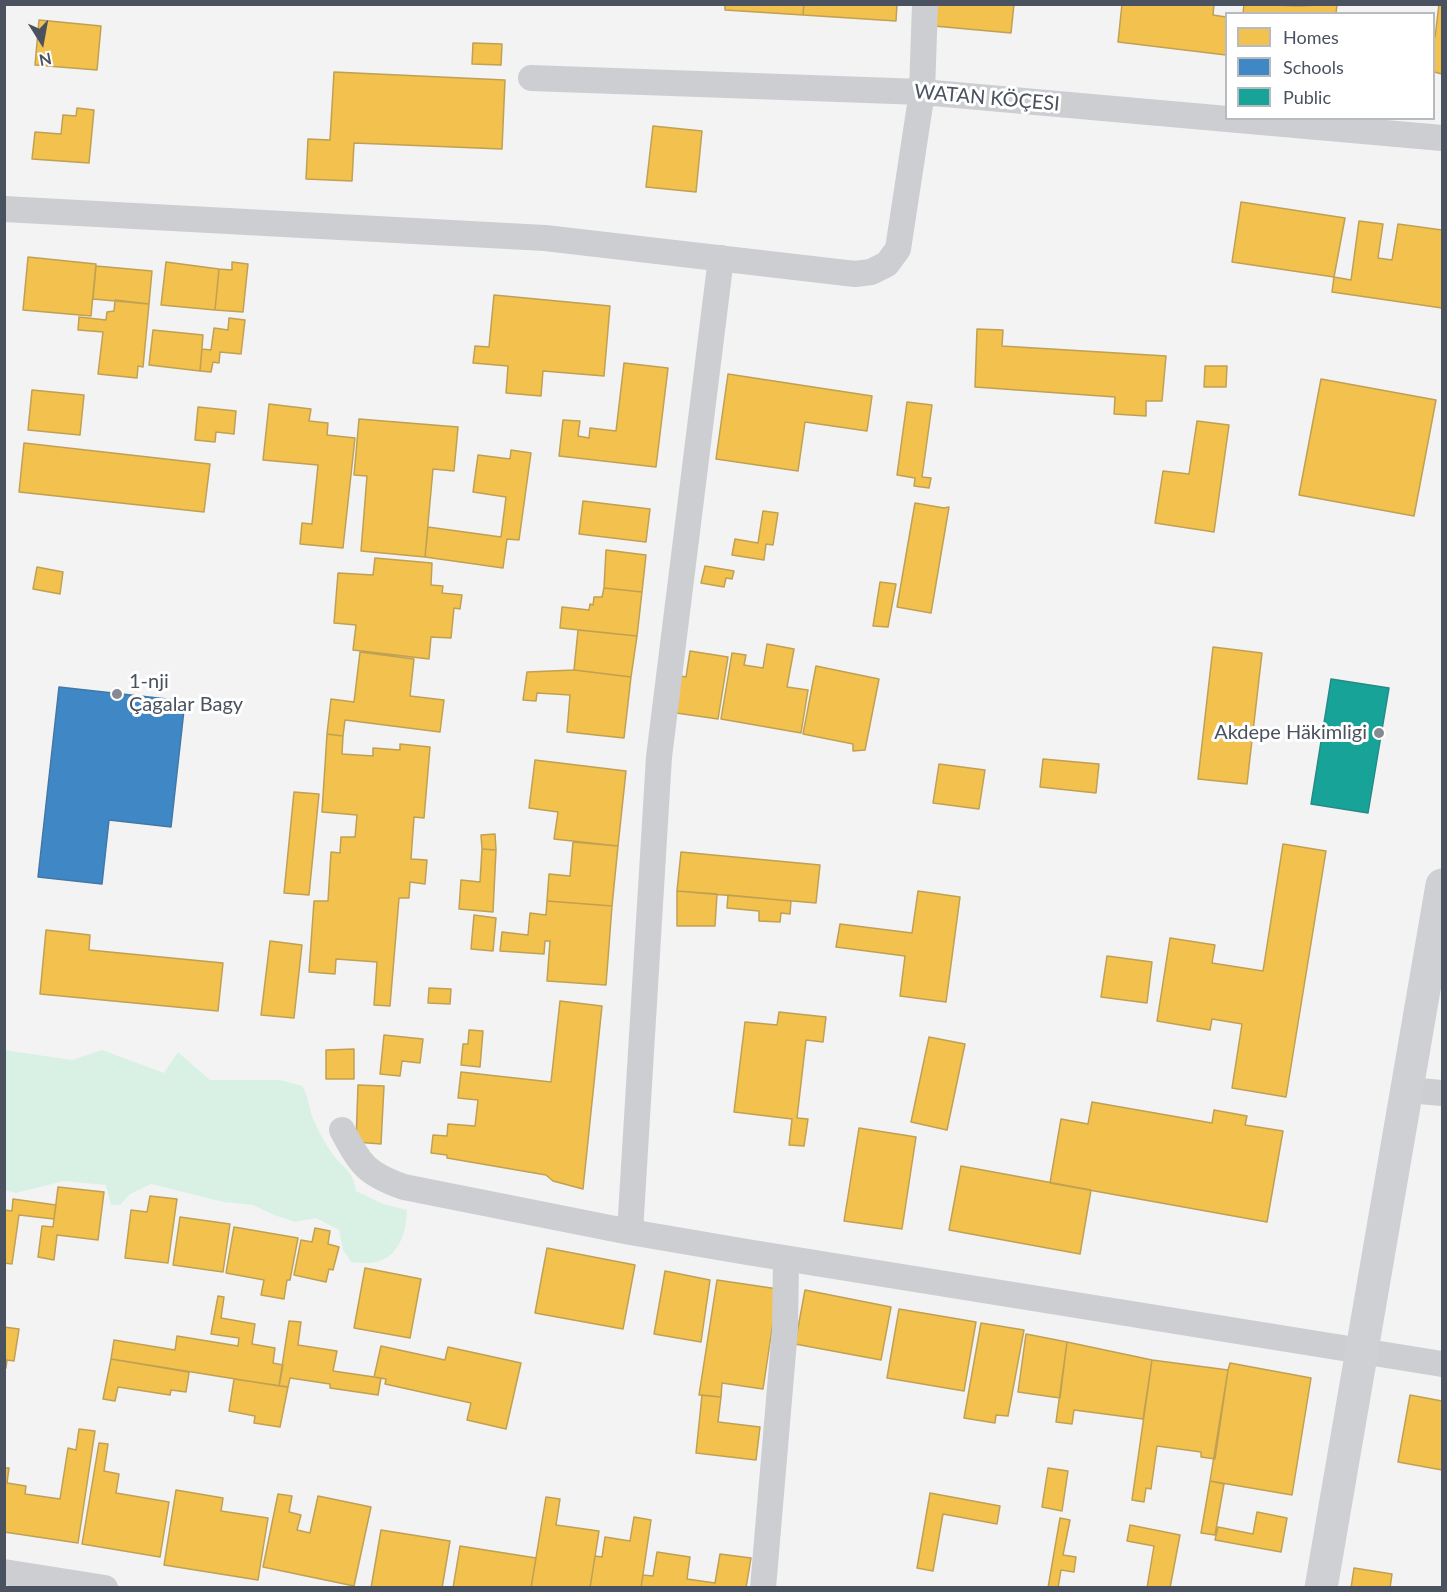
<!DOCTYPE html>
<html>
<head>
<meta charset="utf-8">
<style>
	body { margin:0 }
	#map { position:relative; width:1447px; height:1592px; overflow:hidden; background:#f3f3f3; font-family:Lato,sans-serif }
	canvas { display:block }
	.frame { position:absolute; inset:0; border:6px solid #4a5260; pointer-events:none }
	.legend { position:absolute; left:1225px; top:12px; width:210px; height:108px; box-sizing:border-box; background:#fff; border:2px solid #b7babf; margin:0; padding:8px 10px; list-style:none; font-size:18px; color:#4a5260 }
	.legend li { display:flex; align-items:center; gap:12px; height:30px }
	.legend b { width:30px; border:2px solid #b7babf }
	.north { position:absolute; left:12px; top:12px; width:60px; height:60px; -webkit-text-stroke:4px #fff; paint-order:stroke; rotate:169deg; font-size:16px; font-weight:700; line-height:24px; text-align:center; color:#4a5260 }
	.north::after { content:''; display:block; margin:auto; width:21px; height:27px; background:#4a5260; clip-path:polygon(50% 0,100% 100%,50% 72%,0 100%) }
</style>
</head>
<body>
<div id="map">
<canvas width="1447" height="1592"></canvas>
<div class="frame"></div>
<ul class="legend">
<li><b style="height:16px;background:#f2c14e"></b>Homes</li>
<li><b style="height:16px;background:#3f88c5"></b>Schools</li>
<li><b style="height:16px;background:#17a398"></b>Public</li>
</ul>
<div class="north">N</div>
</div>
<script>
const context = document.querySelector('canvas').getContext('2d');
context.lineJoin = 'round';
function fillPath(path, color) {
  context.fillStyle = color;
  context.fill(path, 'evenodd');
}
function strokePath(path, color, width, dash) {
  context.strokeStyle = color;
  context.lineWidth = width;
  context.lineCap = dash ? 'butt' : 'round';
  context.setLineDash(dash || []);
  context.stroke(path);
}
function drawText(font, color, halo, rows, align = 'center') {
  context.font = font + ' Lato,sans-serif';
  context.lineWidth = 6;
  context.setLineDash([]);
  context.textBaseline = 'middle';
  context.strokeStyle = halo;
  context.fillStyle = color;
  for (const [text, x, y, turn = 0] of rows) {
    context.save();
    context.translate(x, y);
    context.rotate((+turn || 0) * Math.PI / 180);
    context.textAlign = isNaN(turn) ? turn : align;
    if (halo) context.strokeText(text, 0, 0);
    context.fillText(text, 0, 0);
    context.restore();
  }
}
fillPath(new Path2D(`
	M4,1050L72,1060L102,1050L164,1073L178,1052L210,1080H280L302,1086C308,1095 308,1102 311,1113C315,1125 324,1141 331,1152C342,1168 353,1169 356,1191L383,1204L407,1210C407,1231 399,1257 376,1262C368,1264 359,1262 352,1263L343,1250L339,1230L316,1218L295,1222L274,1215L253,1205L223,1202L151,1184L130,1194L120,1205H111L106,1185L64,1181L16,1193L5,1190Z`), '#d9f1e5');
const homes = new Path2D(`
	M725,4H804L803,15L725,10Z
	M804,4H897L896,21L803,15Z
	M936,4H1014L1011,33L934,26Z
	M1122,4H1214L1213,15L1226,17V55L1118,42Z
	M1244,4L1299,6L1337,4L1336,14H1243Z
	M1439,4H1442V74L1434,72V37H1435Z
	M39,20L101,26L97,70L35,65Z
	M473,43L502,44L501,65L472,64Z
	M334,72L505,80L502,149L354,143L352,181L306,179L308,139L330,140Z
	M77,108L94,110L89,163L32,159L35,132L61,134L63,115L76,116Z
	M653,126L702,131L696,192L646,187Z
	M1241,202L1345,218L1334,277L1232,262Z
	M1359,221L1383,224L1378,258L1392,260L1398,224L1442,230V308L1332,292L1334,277L1351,280Z
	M28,257L96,264L91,316L23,310Z
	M166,262L219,269L215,310L161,305Z
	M232,262L248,264L243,312L215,310L219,269L232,270Z
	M96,266L152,271L149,304L93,299Z
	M494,295L610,306L604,376L543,371L541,396L506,393L508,366L473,363L475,346L489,347Z
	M115,300L149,304L143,367L138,366L137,378L98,374L103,332L78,330L79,317L106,320L107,312L114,311Z
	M229,318L245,320L241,354L220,352L219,363L213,362L211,372L200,371L202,349L211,350L214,328L228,330Z
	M977,329L1003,330L1002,346L1166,356L1162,401H1146V416L1114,414L1115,397L975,387Z
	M153,330L203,335L200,371L149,365Z
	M624,363L668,368L656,467L559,456L563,420L580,421L578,436L589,438L590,428L616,431Z
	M1205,366H1227L1226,387H1204Z
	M728,374L872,396L867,431L805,422L798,471L716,459Z
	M1321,379L1436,400L1414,516L1299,495Z
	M32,390L84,395L80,435L28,430Z
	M907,402L932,405L922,477L931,478L929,488L914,486L915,478L897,475Z
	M269,404L311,409L309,421L328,423L327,435L355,438L343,548L300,544L302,523L312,524L318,465L263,460Z
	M198,407L236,411L234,434L216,432L215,442L195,440Z
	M359,419L458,427L454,471L433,469L425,557L361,551L367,476L354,475Z
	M1197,421L1229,425L1214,532L1155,523L1163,471L1189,474Z
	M24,443L210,464L204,512L19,492Z
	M511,450L531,453L519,540L507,539L503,568L425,557L428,527L501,537L506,497L473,492L478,455L510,459Z
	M583,501L650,509L646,542L579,534Z
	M915,503L944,508L949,507L931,613L897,607Z
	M763,511L778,513L773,545L766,544L764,560L732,555L735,539L758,543Z
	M606,550L646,555L642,592L604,588Z
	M375,558L432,563L431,585L443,586L442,593L462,595L460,609L454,608L451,638L431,637L429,659L353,650L356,625L334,623L338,573L373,575Z
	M705,566L734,571L732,579L726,578L724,587L701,583Z
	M37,567L63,572L60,594L33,589Z
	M880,582L896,584L888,627L873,626Z
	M604,588L642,592L637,636L560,628L562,607L589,610L590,604L593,605L594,597H602Z
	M578,630L637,636L631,677L574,670Z
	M767,644L794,649L787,687L808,690L801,733L721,719L732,653L746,655L744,665L763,668Z
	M1213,647L1262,653L1247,784L1198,779Z
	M690,651L728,657L718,719L676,713L681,676L686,677Z
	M360,652L414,659L410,696L444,700L440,732L345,720L343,736L327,734L331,699L354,702Z
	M816,666L879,679L865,750L853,751V744L803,734Z
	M574,670L631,677L624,738L567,732L570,695L537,693L536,701L523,700L527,672Z
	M327,734L343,736L342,754L373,756V748L400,750V744L430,747L424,818L414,817L411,859L427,860L425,884L410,882L409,898H399L390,1006L374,1005L377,962L336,959L335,974L309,972L314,901H328L331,852L340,853L341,837H355L357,815L322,812Z
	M1043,759L1099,764L1096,793L1040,787Z
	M535,760L626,771L618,846L554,839L558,812L529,808Z
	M939,764L985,770L979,809L933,803Z
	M294,792L319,794L309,895L284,893Z
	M495,834L496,850L482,849L481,835Z
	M573,842L618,846L612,906L547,901L549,874L570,876Z
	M1283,844L1326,851L1286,1097L1232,1088L1242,1024L1212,1019L1210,1030L1157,1021L1170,938L1215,945L1212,963L1263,971Z
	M482,849L496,850L493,912L459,909L461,880L480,882Z
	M681,852L820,865L816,903L677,891Z
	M677,891L717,894L715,926H677Z
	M918,891L960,897L946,1002L900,996L905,956L836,947L840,924L912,933Z
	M728,895L791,901L790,914L781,913L780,922L759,921V911L727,908Z
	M547,901L612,906L606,985L547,981L550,941H545L544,954L500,951L502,932L528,935L530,913L546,915Z
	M474,915L496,918L493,951L471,949Z
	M46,930L90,935L89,950L223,963L218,1011L40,994Z
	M270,941L302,945L294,1018L261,1015Z
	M1107,956L1152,962L1147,1003L1101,997Z
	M429,988L451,989L450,1004L428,1003Z
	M560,1001L602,1006L583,1189L553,1181L546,1175L447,1158V1155L431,1153L433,1135L447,1136L448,1124L475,1126L478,1100L458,1098L461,1072L551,1082Z
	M779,1012L826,1017L823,1042L806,1040L797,1118L808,1119L804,1146L789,1145L792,1119L734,1112L745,1022L777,1025Z
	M469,1030L483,1031L480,1067L461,1065L463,1044H468Z
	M384,1035L423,1039L420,1063L402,1061L400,1076L380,1074Z
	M929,1037L965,1044L947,1130L911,1122Z
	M354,1049V1079H326V1050Z
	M358,1085L384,1086L381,1144L356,1142Z
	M1092,1102L1212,1123L1214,1110L1247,1116L1245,1125L1283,1131L1267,1222L1050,1183L1061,1119L1088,1124Z
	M859,1128L916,1137L902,1229L844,1221Z
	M961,1166L1091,1190L1080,1254L949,1230Z
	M58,1187L104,1192L98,1240L57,1235L54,1260L38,1257L42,1226L53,1227Z
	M150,1196L177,1199L168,1263L125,1258L131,1210L147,1212Z
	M13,1199L56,1205L54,1219L19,1215L12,1264L4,1263V1210L12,1211Z
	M180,1217L230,1224L223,1272L173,1265Z
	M234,1227L298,1238L290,1280H287L284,1299L261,1295L264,1280L226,1273Z
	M315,1228L330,1231L328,1244L339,1247L333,1270L329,1269L326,1282L294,1275L301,1240L312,1242Z
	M547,1248L635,1265L623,1329L535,1313Z
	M365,1268L421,1279L410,1338L354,1328Z
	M665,1271L710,1280L701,1342L654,1334Z
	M717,1280L778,1289L763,1389L722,1383L721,1397L699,1395Z
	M805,1290L891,1307L881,1360L795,1344Z
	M218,1296L224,1297L221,1318L255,1324L252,1344L275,1348L273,1363L283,1365L279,1386L111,1359L114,1340L175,1350L177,1336L238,1346L239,1338L211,1334Z
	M899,1309L976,1322L964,1391L887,1378Z
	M289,1321L301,1322L298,1345L337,1351L333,1371L381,1378L378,1395L330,1388V1384L290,1378L288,1387L279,1386Z
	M981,1323L1024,1330L1008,1416L996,1415L995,1423L964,1418Z
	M4,1327L19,1329L14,1361L7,1360L6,1368Z
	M1026,1334L1067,1342L1060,1398L1018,1392Z
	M1067,1342L1152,1360L1143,1419L1074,1410L1072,1424L1056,1422Z
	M381,1346L445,1360L448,1347L521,1363L506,1429L467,1420L471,1403L385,1384L386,1379L374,1377Z
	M111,1359L188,1372L189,1373L186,1392L171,1390L170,1395L118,1387L115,1401L103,1399Z
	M1152,1360L1228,1370L1215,1459L1201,1457V1452L1157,1446L1151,1489L1146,1488L1144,1502L1132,1500Z
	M1230,1363L1311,1378L1292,1495L1210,1481L1228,1370Z
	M234,1379L288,1387L280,1427L254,1423L255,1416L229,1411Z
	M702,1395L721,1397L718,1422L760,1427L756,1460L696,1453Z
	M1410,1395L1442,1401V1470L1398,1462Z
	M79,1429L95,1431L78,1543L4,1532V1468H9L7,1483L26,1486L25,1494L60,1499L68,1448L76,1450Z
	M99,1443L108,1444L104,1471L119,1474L116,1493L169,1502L160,1557L82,1544Z
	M1048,1468L1068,1471L1062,1511L1042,1507Z
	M1210,1481L1224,1484L1215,1535L1201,1533Z
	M176,1490L223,1498L221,1511L268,1518L258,1580L164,1565Z
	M930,1493L1000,1506L997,1524L943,1514L933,1571L917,1568Z
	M278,1494L292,1496L289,1512L301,1515L297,1530L310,1533L318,1496L371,1507L354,1586L263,1567Z
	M546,1497L560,1499L556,1525L599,1531L590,1588H531Z
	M1257,1512L1287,1518L1281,1552L1215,1540L1218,1527L1253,1534Z
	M634,1517L651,1520L641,1588H590L595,1556L602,1557L605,1537L630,1541Z
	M1060,1518L1070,1520L1063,1555L1076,1557L1074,1572L1061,1570L1058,1588H1048Z
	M1130,1525L1180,1535L1170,1588H1147L1154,1546L1127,1541Z
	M381,1530L450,1541L442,1588H371Z
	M460,1546L536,1558L531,1588H453Z
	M657,1552L690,1557L687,1579L715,1583L720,1554L751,1558L746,1588H641L643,1575L653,1576Z
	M1354,1568L1392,1574L1390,1588H1351Z`);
fillPath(homes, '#f2c14e');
strokePath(homes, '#c0a053', 1.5);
const schools = new Path2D(`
	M59,687L185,701L171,827L109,820L102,884L38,877Z`);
fillPath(schools, '#3f88c5');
strokePath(schools, '#4278a7', 1.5);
const public = new Path2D(`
	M1331,679L1389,688L1368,813L1311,804Z`);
fillPath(public, '#17a398');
strokePath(public, '#268b87', 1.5);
strokePath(new Path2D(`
	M531,78L922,92L1442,138
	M4,209L545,238L855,274L871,272L887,264L898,249L922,92L925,4
	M1407,1090L1442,1093
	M342,1130C361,1165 366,1174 404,1187L630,1232L747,1252L1442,1364
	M630,1232L659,757L721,258
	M4,1572L105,1588
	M763,1588L785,1329L786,1259`), '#cdced1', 26);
strokePath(new Path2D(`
	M1321,1588L1442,885`), '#ced0d4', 33);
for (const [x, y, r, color] of [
	[117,694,6,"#858a93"],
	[1379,733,6,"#858a93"]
]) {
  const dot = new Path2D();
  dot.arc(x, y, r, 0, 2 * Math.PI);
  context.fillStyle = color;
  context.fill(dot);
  strokePath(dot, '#fff', 2);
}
drawText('20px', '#4a5260', '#fff', [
	["WATAN KÖÇESI",987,98,5]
]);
drawText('20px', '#4a5260', '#fff', [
	["1-nji",129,682],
	["Çagalar Bagy",129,705],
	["Akdepe Häkimligi",1367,733,"right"]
], 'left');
</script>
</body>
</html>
